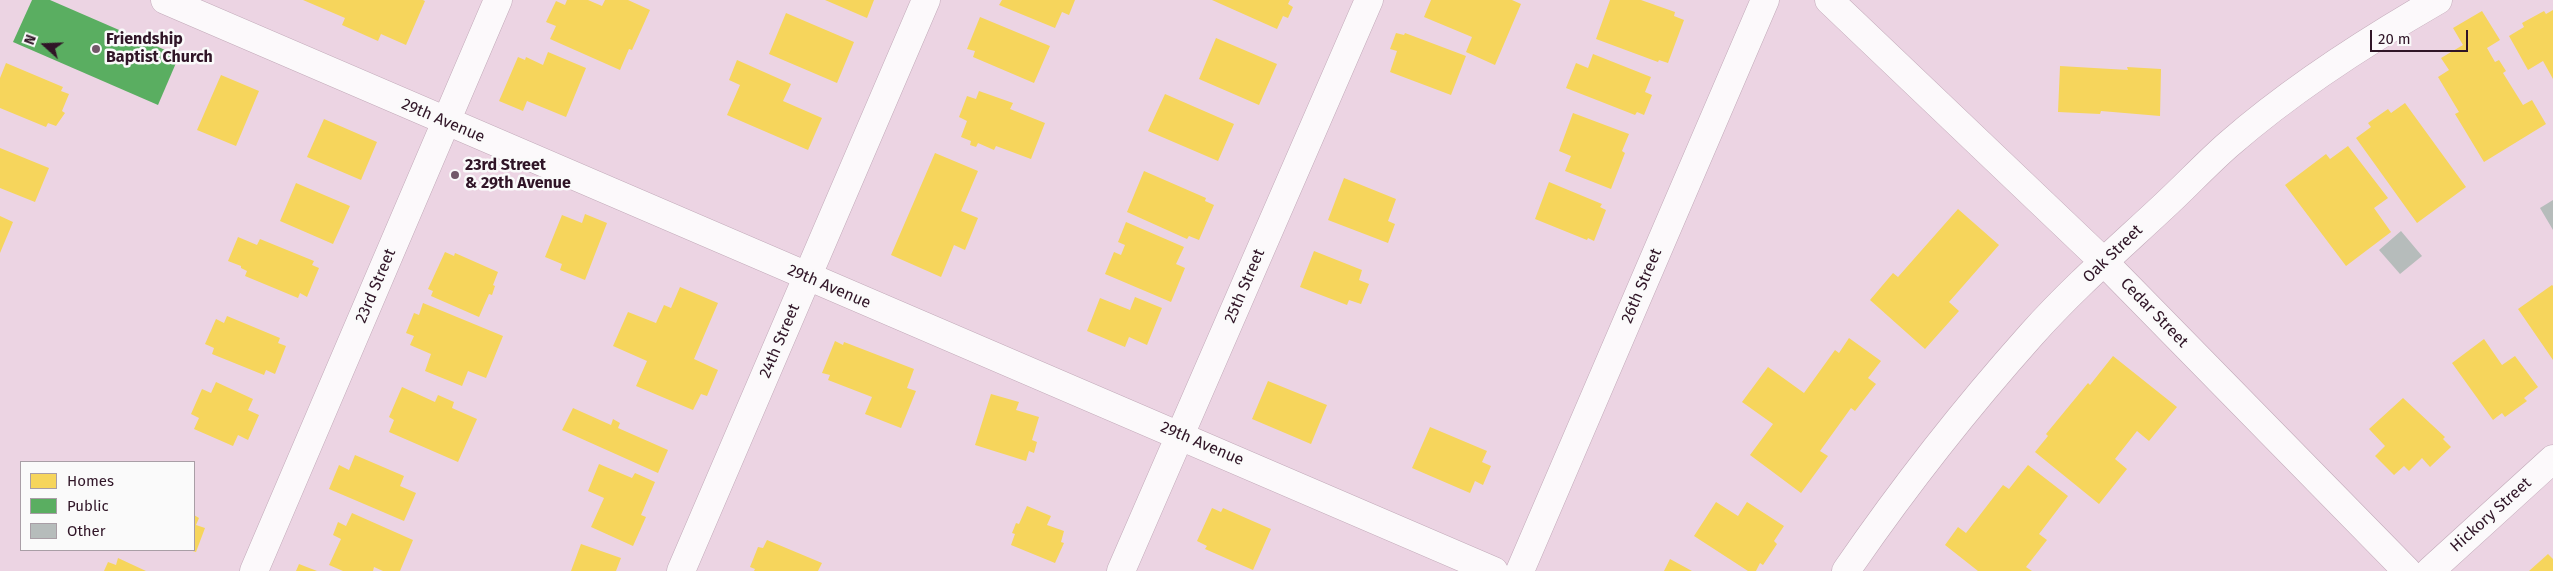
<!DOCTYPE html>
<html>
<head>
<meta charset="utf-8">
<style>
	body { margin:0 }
	#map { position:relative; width:2553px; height:571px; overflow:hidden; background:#ecd4e3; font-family:"Fira Sans",sans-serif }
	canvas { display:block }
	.legend { position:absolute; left:20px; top:461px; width:175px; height:90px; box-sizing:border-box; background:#fafafa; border:1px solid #a99ea6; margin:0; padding:6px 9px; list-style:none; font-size:15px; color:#301527 }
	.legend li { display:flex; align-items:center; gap:10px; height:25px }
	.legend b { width:25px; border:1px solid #a99ea6 }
	.north { position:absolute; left:20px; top:20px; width:50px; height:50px; -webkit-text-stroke:4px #fafafa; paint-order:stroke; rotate:290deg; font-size:14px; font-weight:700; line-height:20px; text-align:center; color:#301527 }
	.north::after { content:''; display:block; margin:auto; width:18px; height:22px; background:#301527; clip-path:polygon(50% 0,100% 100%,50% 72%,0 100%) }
	.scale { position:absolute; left:2370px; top:30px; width:98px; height:22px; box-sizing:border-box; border:2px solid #301527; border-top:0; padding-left:6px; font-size:15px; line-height:18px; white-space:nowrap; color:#301527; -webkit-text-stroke:4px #fafafa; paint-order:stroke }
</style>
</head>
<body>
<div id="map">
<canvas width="2553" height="571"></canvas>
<ul class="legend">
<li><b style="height:14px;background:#f6d55c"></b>Homes</li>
<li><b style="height:14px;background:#5aae61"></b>Public</li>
<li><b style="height:14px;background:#b6bcbb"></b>Other</li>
</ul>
<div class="north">N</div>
<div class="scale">20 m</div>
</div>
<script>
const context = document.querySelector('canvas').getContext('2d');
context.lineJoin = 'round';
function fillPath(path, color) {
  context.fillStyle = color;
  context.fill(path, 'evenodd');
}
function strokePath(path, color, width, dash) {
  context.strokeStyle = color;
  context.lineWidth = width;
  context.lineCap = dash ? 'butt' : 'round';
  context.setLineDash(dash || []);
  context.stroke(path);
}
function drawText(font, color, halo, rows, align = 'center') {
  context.font = font + ' "Fira Sans",sans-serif';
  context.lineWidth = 5;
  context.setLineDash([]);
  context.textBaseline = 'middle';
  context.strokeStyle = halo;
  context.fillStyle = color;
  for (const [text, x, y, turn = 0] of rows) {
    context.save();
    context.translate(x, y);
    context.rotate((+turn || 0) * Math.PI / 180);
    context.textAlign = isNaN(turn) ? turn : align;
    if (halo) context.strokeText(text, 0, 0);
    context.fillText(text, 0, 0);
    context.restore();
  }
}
fillPath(new Path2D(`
	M303,0H423L425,1L406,45L381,34L378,41L342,25L345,18Z
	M567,0H588L602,6L605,0H628L650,10L632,50L629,49L620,70L550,39L556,26L546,22L556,1L565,5Z
	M825,0H874L867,18Z
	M1002,0H1075L1069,15L1062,12L1055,28L999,5Z
	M1212,0H1290L1288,4L1293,7L1288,18L1283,16L1277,29Z
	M1431,0H1512L1521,4L1495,65L1466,52L1472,37L1424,17Z
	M1610,0H1641L1675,12L1674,16L1684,20L1668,63L1659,60L1658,62L1596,39Z
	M2553,10V79L2543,61L2528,70L2509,36L2524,27L2522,23L2544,11L2546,14Z
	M2482,11L2500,40L2487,48L2495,62L2499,60L2506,71L2503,73L2523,105L2532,100L2546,124L2484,162L2455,114L2459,112L2438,77L2449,70L2441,58L2463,45L2453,28Z
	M786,13L854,42L837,83L769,54Z
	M980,17L1050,46L1034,83L973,57L975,51L967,49Z
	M1396,33L1404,35L1405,33L1466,56L1451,95L1390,72L1397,51L1390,49Z
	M1216,38L1277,64L1259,105L1199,79Z
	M548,52L586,68L566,117L527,101L523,111L499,101L518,57L525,60L526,57L543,65Z
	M1593,54L1651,77L1645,92L1652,95L1644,115L1637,112L1635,115L1566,88L1576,63L1588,68Z
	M737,60L791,84L783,101L822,118L808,150L727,115L740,85L729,80Z
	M6,63L63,87L61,91L69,94L62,111L65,113L56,126L48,123L46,127L0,108V78Z
	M2060,66L2128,70L2127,67L2161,69L2160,116L2101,111L2100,114L2058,112Z
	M221,75L259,91L236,146L197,130Z
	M979,91L1013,103L1010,109L1045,123L1031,159L996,146L994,150L978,143L976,147L970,145L971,141L961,137L967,121L959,117L967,96L976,99Z
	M1165,94L1234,124L1218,161L1148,131Z
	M2405,103L2466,187L2417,223L2356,138L2371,127L2368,123L2388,109L2391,113Z
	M1573,113L1629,134L1622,151L1625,153L1611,189L1565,171L1571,156L1559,151Z
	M324,119L377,142L361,180L307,157Z
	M2348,146L2388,198L2374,208L2391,232L2346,266L2285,185L2326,154L2330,159Z
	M0,148L49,168L35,202L0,188Z
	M935,153L978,171L961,211L978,218L965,250L954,245L941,277L891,255Z
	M1144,171L1206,198L1205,201L1214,205L1199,240L1189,236L1187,239L1127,212Z
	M1344,178L1396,199L1388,221L1395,224L1388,243L1328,220Z
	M1549,182L1602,204L1600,207L1606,210L1594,241L1588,238L1587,240L1535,219Z
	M296,183L350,206L333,244L280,221Z
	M1958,209L1999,245L1949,302L1959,311L1925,349L1870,300L1893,273L1898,277Z
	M585,214L607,223L585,280L560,270L562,264L545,257L562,215L582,223Z
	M0,216L13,222L0,253Z
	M1126,222L1184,247L1176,264L1185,268L1171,302L1105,274L1114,252L1121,255L1125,245L1118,242Z
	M238,237L257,245L260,239L314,261L312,265L319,268L307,297L300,293L298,298L245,276L247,271L241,268V266L228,261Z
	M1314,251L1362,270L1359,280L1369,284L1361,304L1349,300L1347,305L1300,287Z
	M445,252L454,256L455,253L498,272L493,285L495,286L492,295L489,294L479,317L431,296L433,291L428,289Z
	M2552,285L2553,286V360L2518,309Z
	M680,287L718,303L694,359L718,370L707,396L701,394L693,410L636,386L647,361L613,346L628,312L656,323L664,305L671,308Z
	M1135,297L1162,308L1147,345L1129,337L1125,347L1087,331L1100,298L1130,310Z
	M423,303L503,336L486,378L468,371L462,386L425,371L431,354L410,345L414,336L406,333L414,313L419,315Z
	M227,316L280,338L278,343L286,346L275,374L266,370L264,375L212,354L214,348L205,344L216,319L224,323Z
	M1849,338L1881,361L1868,378L1876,384L1855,411L1851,408L1820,451L1828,456L1801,493L1750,455L1773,424L1742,402L1768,367L1804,393L1835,350L1839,353Z
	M2484,339L2502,365L2515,356L2538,387L2524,398L2527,401L2505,417L2502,413L2493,420L2452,363Z
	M835,341L843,345L844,342L914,369L907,388L916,391L901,428L865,414L872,397L828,380L830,375L822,373Z
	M2113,356L2177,407L2149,441L2137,431L2115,459L2127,469L2099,504L2035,452L2048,436L2046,434L2088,383L2090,385Z
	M1268,381L1327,405L1311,444L1252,419Z
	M216,382L253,399L248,410L259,415L248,440L238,435L233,446L194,429L199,418L191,414L202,389L211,393Z
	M402,387L435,402L438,395L454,402L452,408L477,419L458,462L389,432L394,420L389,417Z
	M991,394L1019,402L1016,410L1039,417L1032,440L1037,442L1034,453L1029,451L1026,461L975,445Z
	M2403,398L2445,437L2443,439L2451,447L2430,467L2422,458L2409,471L2404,466L2394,475L2375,456L2385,446L2369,429Z
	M573,408L611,425L613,419L620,423L618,428L668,450L658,473L562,430Z
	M1430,427L1487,451L1482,462L1491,466L1483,485L1475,481L1470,493L1412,468Z
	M355,455L404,476L400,486L416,493L404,521L329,489L339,465L349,470Z
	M599,464L632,478L635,473L655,482L641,515L646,517L633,546L591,527L604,498L588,491Z
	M2028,465L2068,496L2039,534L2047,540L2026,567L2032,571H1978L1945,545L1958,527L1966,533L2003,485L2009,489Z
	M1716,502L1738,516L1747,502L1784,526L1774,541L1777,544L1763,565L1760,563L1756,571H1748L1694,536Z
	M1027,506L1051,516L1047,525L1064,531L1061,542L1064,543L1055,563L1011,545L1015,534L1012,533L1016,523L1019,524Z
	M1212,508L1221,512L1223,508L1271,529L1253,570L1205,549L1207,546L1197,541Z
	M352,513L413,540L400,571H383L374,567L373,571H343L329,565L341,539L333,535L338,522L346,526Z
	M194,515L199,518L196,525L205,528L196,552L189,550H194Z
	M767,540L822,563L818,571H754L755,569L750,567L758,547L763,548Z
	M581,544L621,558L616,571H571Z
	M2548,554L2553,559V571H2529Z
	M118,558L146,571H104L108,562L116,565Z
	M1670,559L1692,571H1664Z
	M299,564L317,571H296Z`), '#f6d55c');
fillPath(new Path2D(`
	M32,0H50L179,56L158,105L13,42Z`), '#5aae61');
fillPath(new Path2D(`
	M2553,200V230L2540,208Z
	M2401,231L2422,256L2400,274L2379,250Z`), '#b6bcbb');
const street = new Path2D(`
	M165,0L1494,571
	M1829,0L2104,262L2407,571
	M254,571L498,0
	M681,571L926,0
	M1121,571L1369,0
	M1520,571L1765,0
	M1846,571C1903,488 1965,409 2031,335C2072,289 2118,249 2163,207C2185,187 2206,164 2229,144C2292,89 2365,42 2438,0
	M2430,571L2553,459`);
strokePath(street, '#c1a9b8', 29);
strokePath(street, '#fcf9fb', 28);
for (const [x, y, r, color] of [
	[96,49,5,"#725869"],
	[455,175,5,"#725869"]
]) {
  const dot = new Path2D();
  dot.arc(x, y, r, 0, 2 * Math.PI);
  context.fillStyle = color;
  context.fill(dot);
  strokePath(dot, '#fafafa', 2);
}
drawText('bold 16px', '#301527', '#fafafa', [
	["Friendship",106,40],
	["Baptist Church",106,58],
	["23rd Street",465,166],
	["& 29th Avenue",465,184]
], 'left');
drawText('16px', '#301527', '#fafafa', [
	["29th Avenue",443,121,23],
	["Oak Street",2113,254,-44],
	["23rd Street",376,286,-67],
	["25th Street",1245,286,-67],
	["26th Street",1642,286,-67],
	["29th Avenue",829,287,23],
	["Cedar Street",2154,313,46],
	["24th Street",780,341,-67],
	["29th Avenue",1202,444,23],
	["Hickory Street",2491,515,-42]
]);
</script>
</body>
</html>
